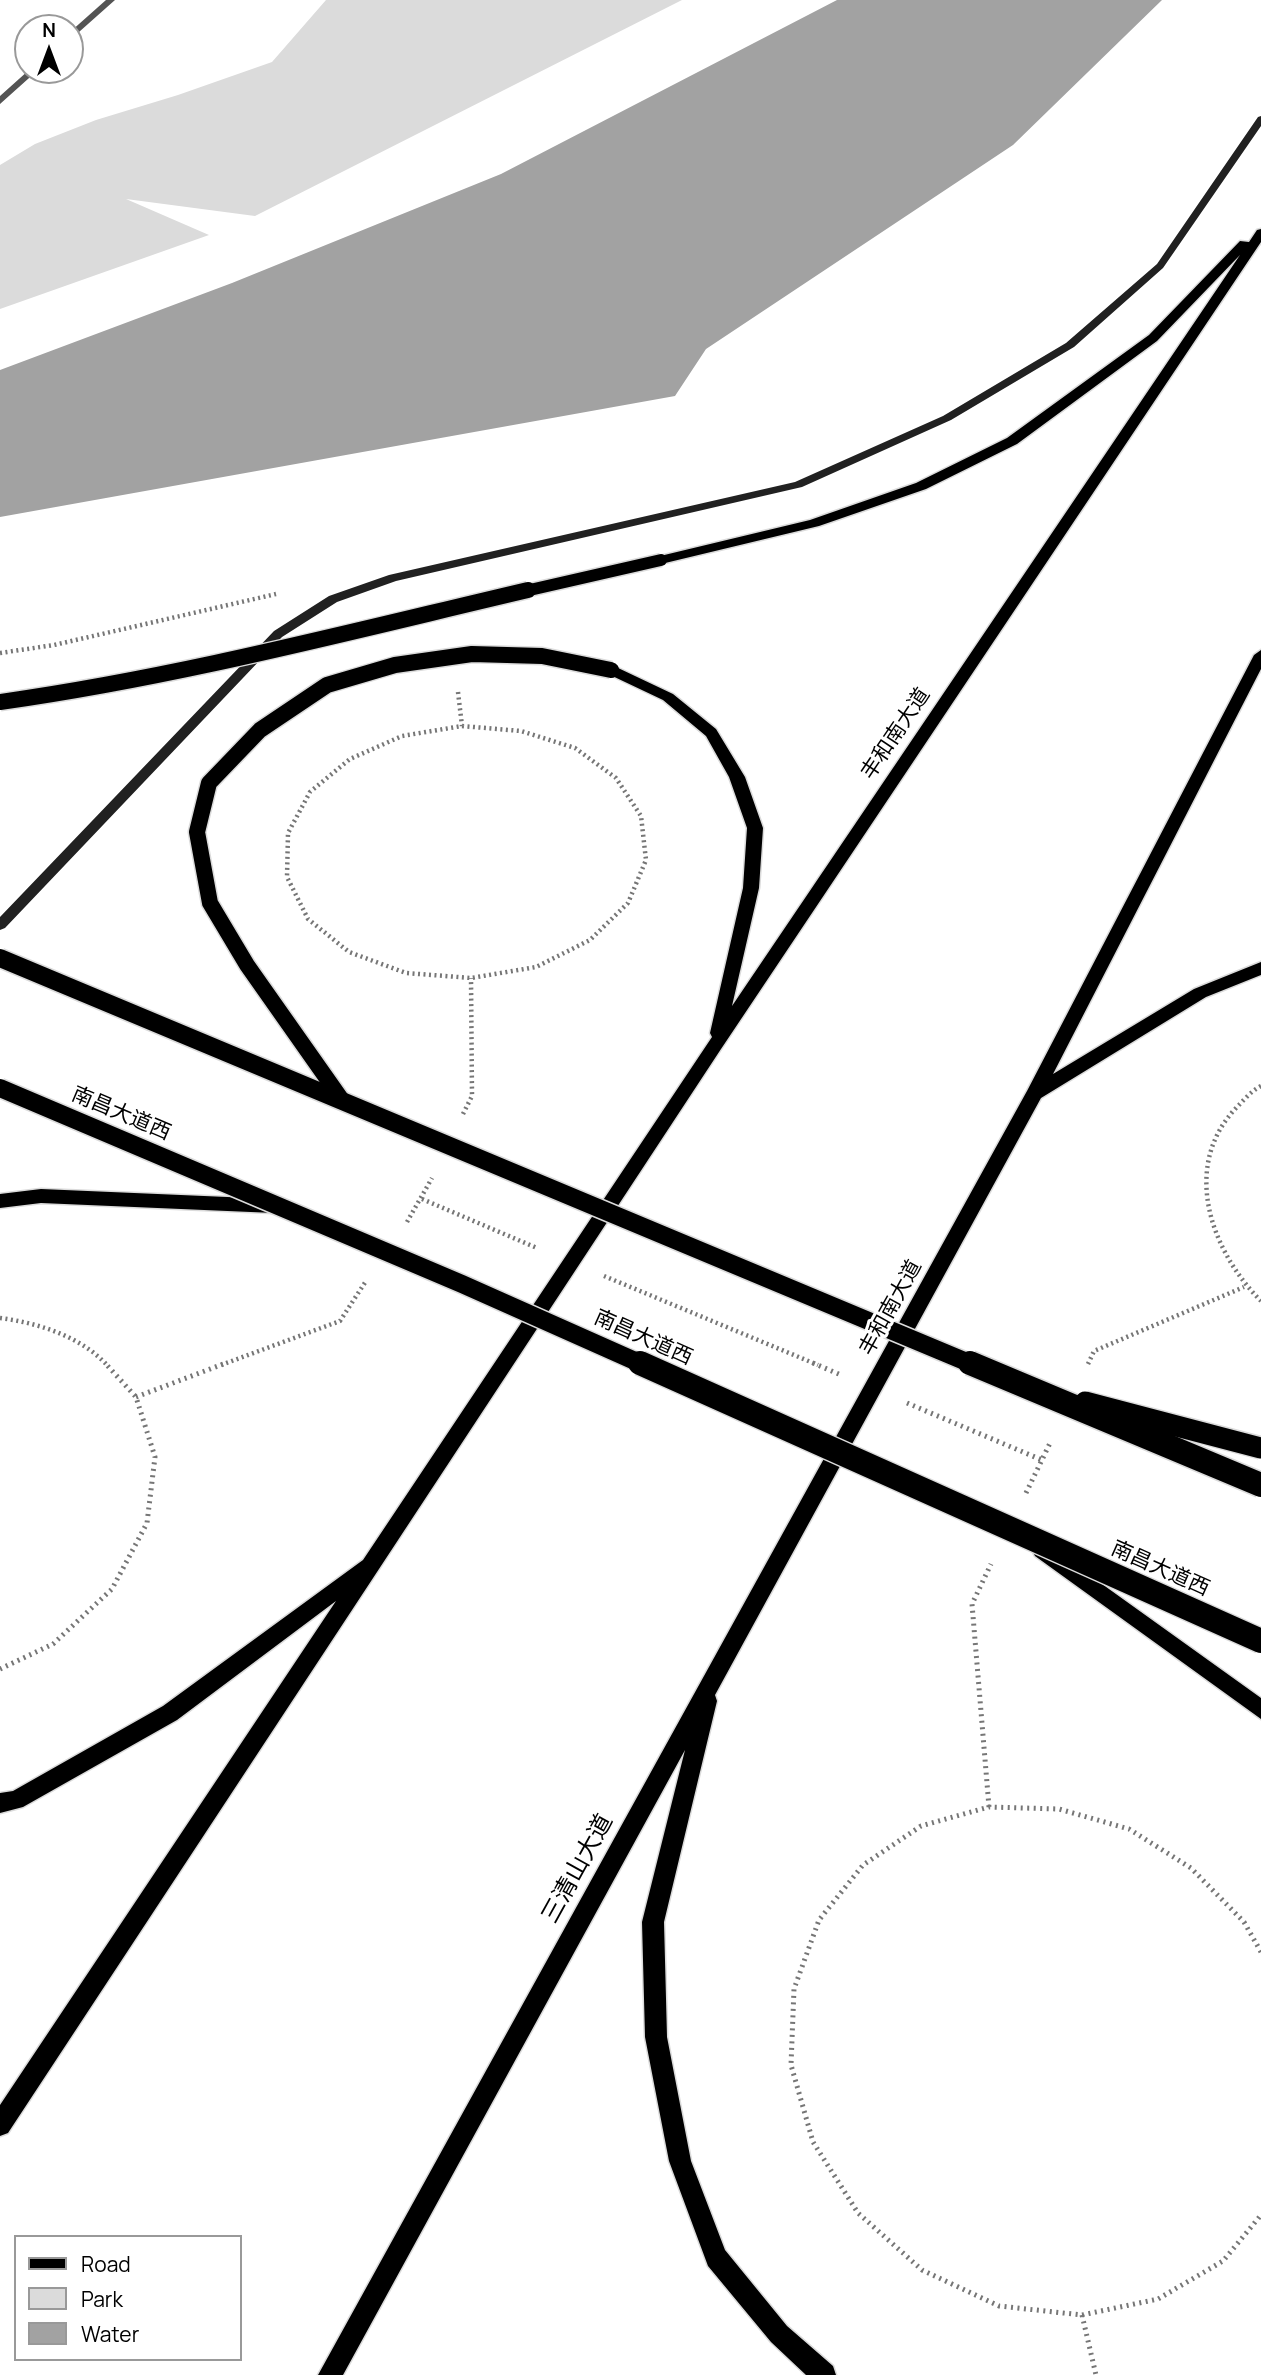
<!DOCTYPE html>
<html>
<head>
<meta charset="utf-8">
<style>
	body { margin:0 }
	#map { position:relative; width:1261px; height:2375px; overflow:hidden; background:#fff; font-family:Manrope,sans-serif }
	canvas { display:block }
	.legend { position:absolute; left:14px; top:2235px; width:228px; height:126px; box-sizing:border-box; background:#fff; border:2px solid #999; margin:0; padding:9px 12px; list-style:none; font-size:21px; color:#000 }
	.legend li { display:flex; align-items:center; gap:14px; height:35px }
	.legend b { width:35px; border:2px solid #999 }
	.north { position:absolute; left:14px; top:14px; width:70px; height:70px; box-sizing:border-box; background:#fff; border:2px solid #999; border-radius:50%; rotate:0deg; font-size:19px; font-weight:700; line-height:28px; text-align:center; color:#000 }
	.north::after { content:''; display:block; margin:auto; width:24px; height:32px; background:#000; clip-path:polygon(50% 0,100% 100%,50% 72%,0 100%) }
</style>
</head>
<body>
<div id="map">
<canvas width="1261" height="2375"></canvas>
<ul class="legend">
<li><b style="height:9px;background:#000"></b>Road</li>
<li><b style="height:19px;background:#dbdbdb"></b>Park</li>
<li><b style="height:19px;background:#a2a2a2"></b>Water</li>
</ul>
<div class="north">N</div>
</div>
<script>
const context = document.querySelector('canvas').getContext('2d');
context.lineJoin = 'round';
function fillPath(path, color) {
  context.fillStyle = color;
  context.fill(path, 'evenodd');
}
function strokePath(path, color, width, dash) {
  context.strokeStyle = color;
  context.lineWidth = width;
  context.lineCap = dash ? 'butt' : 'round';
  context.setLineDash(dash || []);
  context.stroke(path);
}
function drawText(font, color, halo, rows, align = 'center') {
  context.font = font + ' Manrope,"Noto Sans SC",sans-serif';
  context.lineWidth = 6;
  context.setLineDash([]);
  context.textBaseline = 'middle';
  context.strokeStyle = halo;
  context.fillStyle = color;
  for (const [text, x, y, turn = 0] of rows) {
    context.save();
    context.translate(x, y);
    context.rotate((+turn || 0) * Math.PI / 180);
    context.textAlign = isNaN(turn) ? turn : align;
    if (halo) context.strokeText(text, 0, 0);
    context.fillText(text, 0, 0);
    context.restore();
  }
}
fillPath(new Path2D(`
	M326,0H682L255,216L126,199L209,235L0,309V165L35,144L96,120L178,95L272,62Z`), '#dbdbdb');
fillPath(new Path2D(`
	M837,0H1162L1013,145L706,349L675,396L0,517V370L232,283L501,174Z`), '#a2a2a2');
const primary = new Path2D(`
	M1261,229V242L721,1049L8,2133L0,2136V2105L336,1601L177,1720L23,1807L0,1813V1793L13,1791L163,1706L363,1560L712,1037L710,1033L743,888L747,828L729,777L706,736L663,700L606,673L604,670L606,667H616L673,694L716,729L745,777L763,828L759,888L732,1006L1240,255L1157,341L1017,444L926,489L819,526L661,564L654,560L656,557L810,520L916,483L1007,438L1149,335L1240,241L1249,242L1257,230Z
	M1261,650V669L1053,1074L1194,989L1261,962V975L1206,997L1041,1098L715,1695L717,1701L664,1922L667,2037L691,2161L725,2250L787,2326L833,2366L836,2375H806L771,2342L708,2266L669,2161L645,2037L642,1922L685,1750L343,2375H318L1027,1091L1254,655Z
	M41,1189L274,1199L280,1201L283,1206L280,1211L274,1213L41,1203L0,1208V1194Z
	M1042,1541L1261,1698V1719L1035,1556L1032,1550L1035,1544Z`);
strokePath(primary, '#dbdbdb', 3);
strokePath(new Path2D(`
	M0,653L54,645L276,594
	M458,692L462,726
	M462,726L521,731L575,748L616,778L641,816L646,860L628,903L590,940L536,967L471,978L406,973L349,952L308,919L287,877L288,833L310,792L350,759L402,736Z
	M1261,1086C1251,1091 1244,1100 1237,1107C1180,1166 1211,1251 1261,1301
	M463,1114L472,1096L471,978
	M422,1199L537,1248
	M407,1222L432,1178
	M604,1276L818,1365
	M0,1318C38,1323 80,1336 107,1365
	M1088,1364L1094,1351L1244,1287
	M221,1365L340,1321L366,1281`), '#767676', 4.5, [2, 3.5]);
strokePath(new Path2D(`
	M813,1363L841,1375
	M136,1397L226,1363
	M907,1403L1042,1460
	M1026,1493L1051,1441
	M0,1669L53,1644L112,1589L147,1523L155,1457L136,1397L105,1363
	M989,1807L972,1604L991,1564
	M1261,1952L1244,1922L1191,1868L1129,1829L1059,1809L989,1807L921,1826L863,1865L819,1920L794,1989L791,2065L813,2142L858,2213L922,2270L999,2306L1082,2315L1158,2299L1223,2261L1261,2215
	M1082,2315L1096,2375`), '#767676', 5, [2, 4.5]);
fillPath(new Path2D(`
	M106,0H115L70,40V32Z
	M29,70H38L0,104V96Z`), '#545454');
fillPath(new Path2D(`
	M1261,116V126L1163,268L1074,347L951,420L802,487L396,581L337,602L282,637L5,928L0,930V917L274,631L329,596L389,575L795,482L943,416L1066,343L1157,264L1258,117Z`), '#212121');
fillPath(primary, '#000');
const primaryBridgeFar2 = new Path2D(`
	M521,592L661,560`);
const primaryBridgeFar1 = new Path2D(`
	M0,702C178,677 353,631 528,590
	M342,1100L247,965L210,903L197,832L209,783L260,730L327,685L395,665L472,654L542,656L611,670`);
const primaryBridge = new Path2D(`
	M1085,1402L1261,1448`);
const trunkBridgeFar1 = new Path2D(`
	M0,958L974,1365
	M0,1088L462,1284L644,1365`);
const trunkBridge = new Path2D(`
	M640,1363L1261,1641
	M970,1363L1261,1485`);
strokePath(primaryBridgeFar2, '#dbdbdb', 15, []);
strokePath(primaryBridgeFar1, '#dbdbdb', 19, []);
strokePath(primaryBridge, '#dbdbdb', 24, []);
strokePath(trunkBridgeFar1, '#dbdbdb', 21, []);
strokePath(trunkBridge, '#dbdbdb', 27, []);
strokePath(primaryBridgeFar2, '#000', 12);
strokePath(primaryBridgeFar1, '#000', 16);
strokePath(primaryBridge, '#000', 21);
strokePath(trunkBridgeFar1, '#000', 18);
strokePath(trunkBridge, '#000', 24);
drawText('21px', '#000', '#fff', [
	["丰和南大道",896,734,-56],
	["南昌大道西",121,1114,23],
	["丰和南大道",891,1308,-61],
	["南昌大道西",643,1338,24],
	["南昌大道西",1160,1569,24]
]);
drawText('24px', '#000', '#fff', [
	["三清山大道",578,1869,-61]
]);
</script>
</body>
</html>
